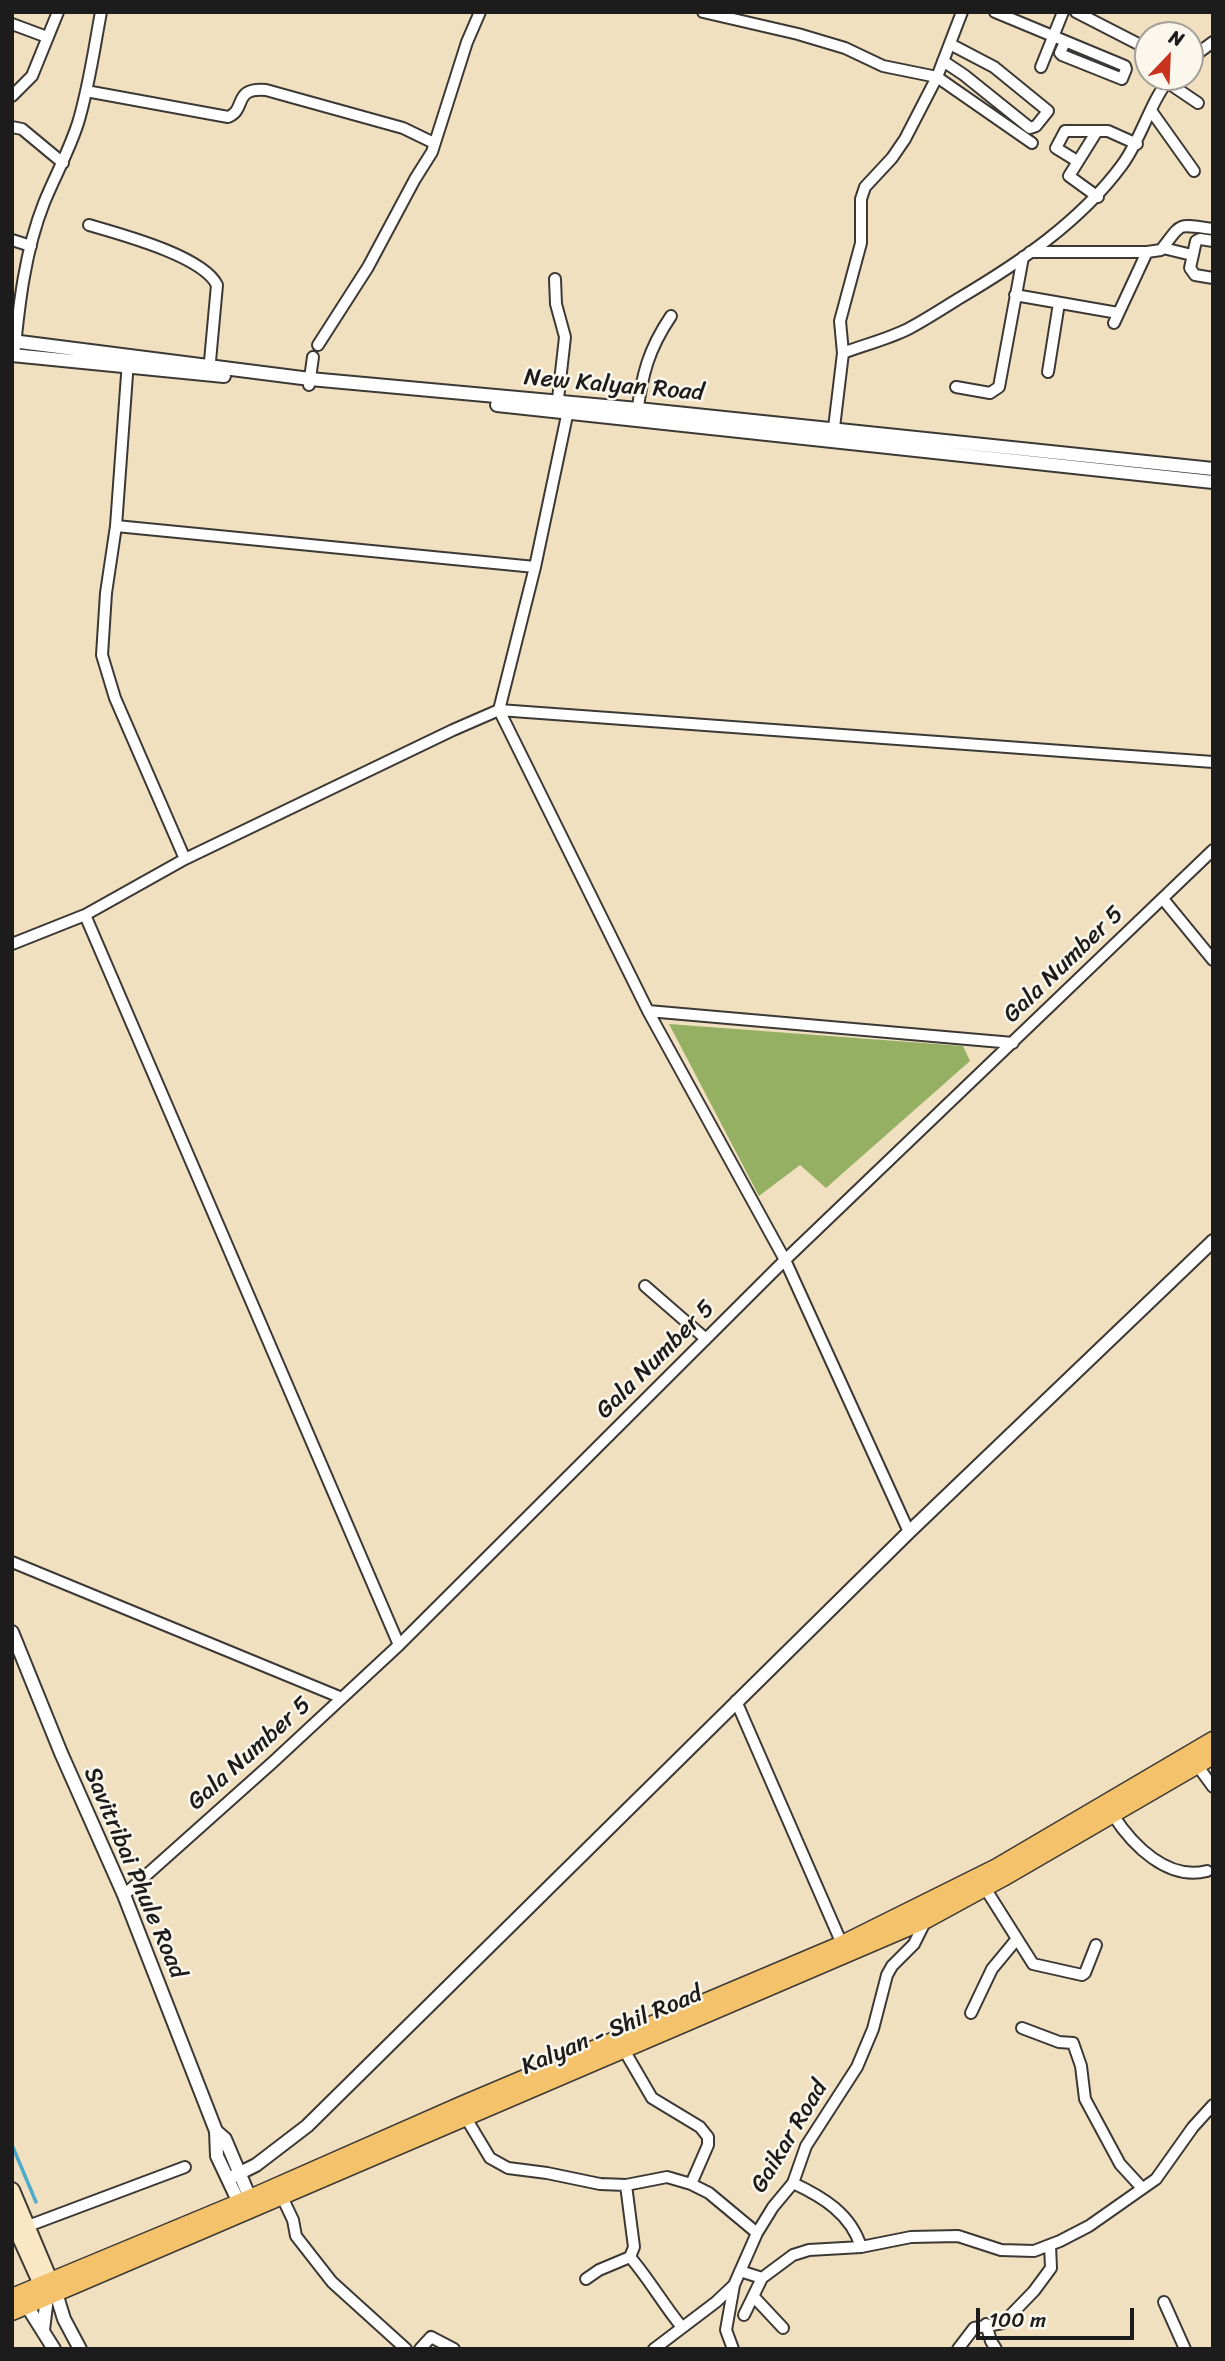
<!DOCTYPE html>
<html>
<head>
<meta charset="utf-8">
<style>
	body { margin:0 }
	#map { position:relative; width:1225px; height:2361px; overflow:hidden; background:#f1e0c0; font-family:Sriracha,sans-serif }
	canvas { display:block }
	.frame { position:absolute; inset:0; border:14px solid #1c1c1c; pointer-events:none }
	.north { position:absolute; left:1134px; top:21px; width:70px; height:70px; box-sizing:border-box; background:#fbf7ec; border:2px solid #a29f99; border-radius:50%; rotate:23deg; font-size:19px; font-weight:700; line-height:28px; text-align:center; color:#1c1c1c }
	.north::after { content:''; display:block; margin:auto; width:24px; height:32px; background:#c8321e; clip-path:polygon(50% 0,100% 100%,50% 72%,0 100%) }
	.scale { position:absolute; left:976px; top:2308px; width:158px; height:32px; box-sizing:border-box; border:4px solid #1c1c1c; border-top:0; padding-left:9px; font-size:21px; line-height:24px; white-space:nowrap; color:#1c1c1c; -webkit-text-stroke:5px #fbf7ec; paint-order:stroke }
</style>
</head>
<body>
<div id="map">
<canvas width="1225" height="2361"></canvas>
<div class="frame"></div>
<div class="north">N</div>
<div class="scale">100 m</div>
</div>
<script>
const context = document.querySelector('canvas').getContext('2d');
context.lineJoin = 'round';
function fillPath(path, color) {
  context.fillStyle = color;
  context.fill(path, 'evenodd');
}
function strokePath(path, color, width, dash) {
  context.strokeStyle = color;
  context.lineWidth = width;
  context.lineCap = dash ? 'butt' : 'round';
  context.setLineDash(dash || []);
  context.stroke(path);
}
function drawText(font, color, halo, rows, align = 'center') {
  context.font = font + ' Sriracha,sans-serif';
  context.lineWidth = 5;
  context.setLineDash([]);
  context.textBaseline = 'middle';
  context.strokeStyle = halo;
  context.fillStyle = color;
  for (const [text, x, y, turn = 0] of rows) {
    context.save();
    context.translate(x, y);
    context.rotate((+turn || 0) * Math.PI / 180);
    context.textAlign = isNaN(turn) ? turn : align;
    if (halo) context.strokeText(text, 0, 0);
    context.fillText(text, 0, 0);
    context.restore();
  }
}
fillPath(new Path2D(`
	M669,1024L963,1046L970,1061L826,1188L800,1165L759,1196Z`), '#95b062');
strokePath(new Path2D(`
	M12,2145L36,2202`), '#4dabcc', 3.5);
const minor = new Path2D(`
	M703,12L798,34L845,48L883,66L937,77L1032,143
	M995,12L1125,66L1126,69L1122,79L1062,55L1060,53L1065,42
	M1076,12L1148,49
	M12,24L47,37
	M1190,59L1213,42
	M943,61L964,75L1030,128L1036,126L1048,111L994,67L950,44
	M1041,67L1063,12
	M1167,82L1198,103
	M86,91L228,117C247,110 232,87 266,90L403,128L434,143
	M12,96L32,76L58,12
	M1152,112L1194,171
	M12,127L22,129L63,163
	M1097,131L1069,176L1098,197
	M1077,161L1056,148L1065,131H1108L1137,144
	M89,225C120,234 203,256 217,285L209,372
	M12,240L31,246
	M1213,241L1200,239L1196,241L1190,268L1195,275L1213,278
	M1163,248L1192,255
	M1030,252H1147L1114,323
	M1147,252L1161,250C1183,222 1175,224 1213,229
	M555,279L556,304L565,337L557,408
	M1015,295L1118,313
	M318,345L368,267L415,179L432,152L467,42L480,12
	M843,353L840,321L861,243V199L865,187L892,158L905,139L937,77L962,12
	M14,356C19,304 25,251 44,203C55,176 69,151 78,123C89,87 94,49 101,12
	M128,361L116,526L535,567
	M1048,372L1059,303
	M309,385L313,357
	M956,387L990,393L999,387L1023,257
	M569,406L535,567L499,710L648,1011L785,1260L909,1532
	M637,414C642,375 648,350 671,316
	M833,436L843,353C864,345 888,339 908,329C925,320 942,309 958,299C1019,263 1080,222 1122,165C1142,138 1150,101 1171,77
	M116,526L106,593L102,655L115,698L185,859
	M1163,899L1213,960
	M85,915L185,859L453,730L499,710L1213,762
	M12,944L85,915L399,1645
	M648,1011L1013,1043
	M645,1286L706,1339
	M12,1562L342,1698
	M736,1701L842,1944
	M1197,1765L1213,1787
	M1113,1815C1133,1846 1168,1881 1207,1871
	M985,1888L1033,1964L1082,1975L1085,1973L1096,1945
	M124,1895L273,1762L399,1645L785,1260L1213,850
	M971,2013L992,1969L1016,1940
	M1022,2028L1059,2042L1073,2043L1081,2066L1085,2099L1120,2164L1142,2188
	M466,2118L490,2158L508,2168L547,2173L600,2184L626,2185L667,2177L691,2184L708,2145V2137L700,2127L652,2098L624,2050
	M793,2183C823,2197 851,2214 861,2247
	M691,2184L709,2193L757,2233
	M282,2197L293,2220L296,2236L332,2282L406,2349
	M20,2229L185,2167
	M630,2257C649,2279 663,2304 681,2326
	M740,2271L762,2278L793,2255L809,2250L861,2247L911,2237L958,2236L1001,2250L1034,2251L1060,2241L1089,2226L1156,2179L1193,2127L1213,2105
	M586,2279L599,2270L630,2257L634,2247L626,2185
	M754,2297L783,2328
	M1164,2302L1185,2349
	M744,2315L762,2278
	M986,2324L991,2341L996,2349
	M420,2349L431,2337L454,2349
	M654,2349L716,2302L734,2285L757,2233L773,2207L793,2183L806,2146L857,2067L873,2029L887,1975L892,1966L914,1944L926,1920L925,1918
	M733,2349L726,2330L734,2285
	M958,2349L974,2328L1003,2323L1034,2291L1051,2268L1050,2245`);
const tertiary = new Path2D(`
	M12,341L310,379L638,409L1213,469
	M12,355L224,376
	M497,405L1213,482
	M12,1632L61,1753L124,1895L216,2131L225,2139L253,2205
	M216,2131L217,2156L242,2209
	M228,2179L256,2165L307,2126L909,1532L1213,1241
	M56,2293L64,2319L80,2349
	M27,2306L54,2349
	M43,2330L47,2297`);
const secondary = new Path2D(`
	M12,2190L55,2292
	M12,2220L45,2293`);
const primary = new Path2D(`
	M12,2297L250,2198L461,2105L842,1944L997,1867L1213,1740
	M12,2312L926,1920L1003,1878L1213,1756`);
strokePath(minor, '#3c3935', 14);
strokePath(tertiary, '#3c3935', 16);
strokePath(secondary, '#3c3935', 18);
strokePath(primary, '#3c3935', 19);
strokePath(minor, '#fff', 10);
strokePath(tertiary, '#fff', 12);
strokePath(secondary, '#fae7c3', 14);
strokePath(primary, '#f3c26a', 16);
drawText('24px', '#1c1c1c', '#fbf7ec', [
	["New Kalyan Road",614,386,5],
	["Gala Number 5",1064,965,-44],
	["Gala Number 5",656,1360,-45],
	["Gala Number 5",250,1754,-42],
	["Savitribai Phule Road",134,1873,67],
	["Kalyan - Shil Road",612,2031,-23],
	["Gaikar Road",790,2137,-59]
]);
</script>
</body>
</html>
